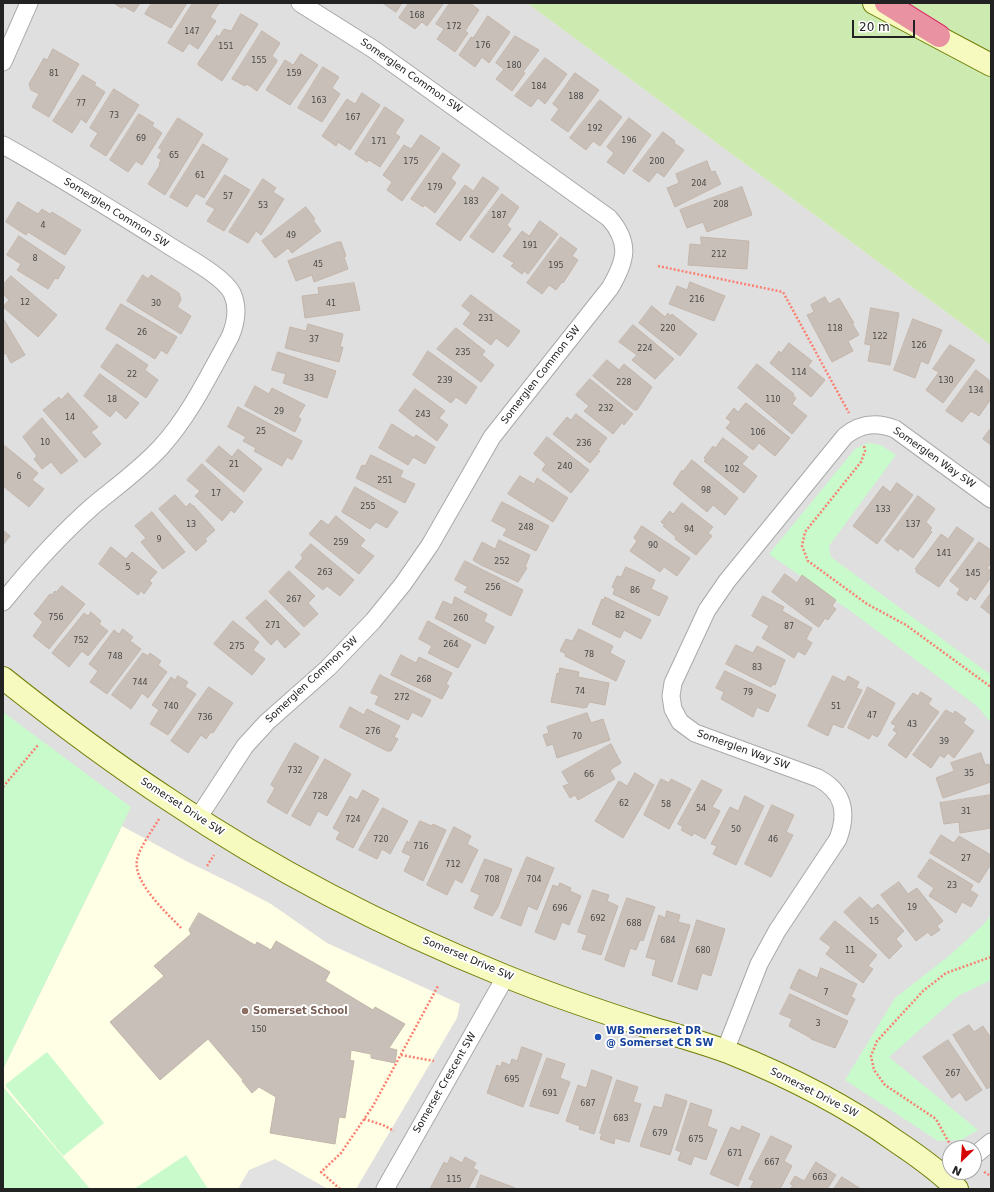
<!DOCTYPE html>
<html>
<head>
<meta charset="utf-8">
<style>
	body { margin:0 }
	#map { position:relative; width:994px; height:1192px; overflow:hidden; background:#f2efe9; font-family:"DejaVu Sans",sans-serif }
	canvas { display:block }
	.frame { position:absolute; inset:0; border:4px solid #222; pointer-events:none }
	.north { position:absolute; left:942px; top:1140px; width:40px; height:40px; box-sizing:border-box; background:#fff; border:1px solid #a7a7a7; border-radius:50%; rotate:205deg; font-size:11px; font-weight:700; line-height:16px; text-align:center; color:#222 }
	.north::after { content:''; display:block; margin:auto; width:14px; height:18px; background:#d40000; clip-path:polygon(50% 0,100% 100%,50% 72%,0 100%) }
	.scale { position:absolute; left:852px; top:20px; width:63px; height:18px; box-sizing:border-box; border:2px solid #222; border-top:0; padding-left:5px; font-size:12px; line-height:14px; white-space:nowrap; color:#222; -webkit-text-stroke:3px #fff; paint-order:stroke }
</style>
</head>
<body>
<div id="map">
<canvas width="994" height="1192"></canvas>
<div class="frame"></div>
<div class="north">N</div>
<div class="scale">20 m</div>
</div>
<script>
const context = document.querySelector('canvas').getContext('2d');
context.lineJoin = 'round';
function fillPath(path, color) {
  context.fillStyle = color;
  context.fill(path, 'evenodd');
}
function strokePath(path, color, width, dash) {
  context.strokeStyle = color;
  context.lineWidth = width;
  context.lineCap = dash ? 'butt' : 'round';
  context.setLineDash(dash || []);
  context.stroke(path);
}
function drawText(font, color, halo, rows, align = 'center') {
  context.font = font + ' "DejaVu Sans",sans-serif';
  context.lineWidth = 4;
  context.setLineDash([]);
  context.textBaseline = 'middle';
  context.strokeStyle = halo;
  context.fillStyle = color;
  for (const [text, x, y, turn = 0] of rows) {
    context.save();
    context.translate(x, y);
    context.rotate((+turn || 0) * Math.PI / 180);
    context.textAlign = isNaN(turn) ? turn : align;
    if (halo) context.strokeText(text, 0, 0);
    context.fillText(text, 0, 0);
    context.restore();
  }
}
fillPath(new Path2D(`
	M3,3H527L991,345V1189H3ZM950,1148H974V1172H950Z`), '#e0dfdf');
fillPath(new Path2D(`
	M122,826L188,862L233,884L271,904L327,943L460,1004L457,1018L356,1189H90L3,1087V1069Z`), '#ffffe5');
fillPath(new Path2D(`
	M527,3H991V345Z`), '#cdebb0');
fillPath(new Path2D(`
	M867,443L881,445L896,455L829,546L831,557L991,675V723L978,707L856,615L769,554L855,449Z
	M3,712L131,807L3,1069Z
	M991,915V980L958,996L889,1057L978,1130L961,1140L938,1141L845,1080L895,998L950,955L983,925Z
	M47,1052L104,1123L63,1156L5,1085Z
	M3,1087L90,1189H3Z
	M186,1155L208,1189H134Z`), '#c8facc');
fillPath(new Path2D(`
	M275,1159L326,1188V1189H238L249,1170Z`), '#e2e2e2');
const building = new Path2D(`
	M114,3H140L134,12L123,6L122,8Z
	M152,3H187L171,28L145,14Z
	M193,3H219L210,17L216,21L198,49L189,43L183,52L168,43Z
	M383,3H402L396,12Z
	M409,3H442L443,4L427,26L422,22L415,29L399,18Z
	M450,3H470L479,10L465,31L468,33L455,52L437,39L444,29L436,24Z
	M241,14L258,24L222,81L198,65V63L217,35L219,37L224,29L231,31Z
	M488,16L510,32L489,63L482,57L475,67L459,55L471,37L473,38Z
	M262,31L280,43L272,56L277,60L276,63L257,91L247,84L245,86L232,79Z
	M515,36L539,50L523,72L525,73L512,91L496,79L504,69L496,63Z
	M53,49L79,64L49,117L32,107L39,94L31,90L29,84L44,58L47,60Z
	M301,54L318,65L290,105L266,90L285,60L293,65Z
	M545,58L567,74L545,104L538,98L531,107L515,96Z
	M323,67L339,77L332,88L340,94L322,122L298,108Z
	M575,73L599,90L568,132L551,120L559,109L553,104Z
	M83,75L96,83L94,85L105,92L86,123L81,119L72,133L53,121Z
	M114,89L139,105L106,156L90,146L98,133L90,128Z
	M362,93L380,105L350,150L338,142L336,146L322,136L347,99L355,104Z
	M600,100L622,117L600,146L593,141L586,150L570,138Z
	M385,107L404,120L395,133L400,137L380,167L369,160L367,162L355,154Z
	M139,114L154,123L152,126L162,133L142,165L136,161L128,172L110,160Z
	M178,118L203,134L165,195L148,184L160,165L159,164L161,160L157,157L162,150L159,148Z
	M629,118L651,135L624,174L607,162L614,153L607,147Z
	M663,132L675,141L674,143L684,150L664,177L657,172L649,182L633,171Z
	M421,135L440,148L402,201L387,190L392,182L383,175L404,145L411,149Z
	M203,144L228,159L204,198L196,193L187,207L170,197Z
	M443,153L460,165L451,178L456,183L435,213L425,205L423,207L411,199Z
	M707,161L711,172L715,171L721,184L675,207L667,188L679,183L676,174Z
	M225,175L250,190L224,231L207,221L215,209L206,204Z
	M483,177L499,188L460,241L436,224L465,185L473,191Z
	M263,179L276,188L273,192L284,199L261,235L256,231L248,243L229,232Z
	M742,187L752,215L707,232L703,222L687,228L680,210Z
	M502,194L519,207L507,225L511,229L493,253L470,237Z
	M18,202L38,214L42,209L50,214L52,212L81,230L65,255L28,232L26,235L6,222Z
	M306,207L315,219L313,220L321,231L292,253L288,248L275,258L262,241Z
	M540,221L558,234L528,274L524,271L522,274L511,266L514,263L503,256L522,231L529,236Z
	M19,236L65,267L58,279L55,278L48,289L17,270L21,264L7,255Z
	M561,237L577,249L572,256L578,260L563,283L562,282L556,290L549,285L542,294L527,283Z
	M701,237L749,241L747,269L688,265L690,244L701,245Z
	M338,242H341L346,256L344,257L348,269L314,282L312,275L296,281L288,261Z
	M143,275L148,279L151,275L179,293L181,300L177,307L191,316L181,334L127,301Z
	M11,276L57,315L38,337L3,307L9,300L3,294V285Z
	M690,282L725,296L714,321L669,304L677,286L687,290Z
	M354,283L360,310L305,318L302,296L319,294L318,288Z
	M471,295L520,331L508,347L496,338L491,345L463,324L471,313L462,306Z
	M825,297L829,304L839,298L854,323H852L859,335L848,341L853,351L832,362L807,315L814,312L811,305Z
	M121,304L177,337L167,354L161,350L155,359L106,329Z
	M652,306L665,317L668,313L670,316L672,314L697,334L680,356L639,323Z
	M871,308L899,313L890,365L868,361L871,345L865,344Z
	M3,318L25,355L11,363L6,353L3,355Z
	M913,319L942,330L928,364L921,361L915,378L894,370Z
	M308,324L343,334L340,347H343L339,362L285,348L290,327L306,331Z
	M633,325L674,359L655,379L632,360L637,355L619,342Z
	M456,328L485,351L482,355L494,365L481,382L437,349Z
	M789,343L812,361L808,366L825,380L811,397L770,363L779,351L781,353Z
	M117,344L148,365L145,370L158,380L146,398L101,367Z
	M950,345L975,360L943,403L926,390L939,372L933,369Z
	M428,351L477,387L466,404L456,397L451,403L413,375Z
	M278,352L336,371L327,398L283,383L286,374L272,370Z
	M607,360L619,370L624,364L652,387L637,410H634L593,376Z
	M757,364L794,394L793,396L796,398L792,404L807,416L792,434L738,388Z
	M976,370L989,380L991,399L979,416L971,411L962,422L946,411Z
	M100,374L139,403L126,419L116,410L110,417L84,396Z
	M590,379L633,414L624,425L622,423L613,434L584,411L589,406L576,395Z
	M255,386L269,394L272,388L305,405L298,417L301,419L295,432L245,406Z
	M415,389L445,411L439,418L448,425L437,441L399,411Z
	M68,393L98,427L91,432L101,444L85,458L43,410L59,397L61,400Z
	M746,403L790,438L775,456L759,443L753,450L726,428L731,422L726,418L734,408L738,412Z
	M238,407L302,441L292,460L287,457L282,466L254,451L256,448L243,441L246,437L228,427Z
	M576,414L607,438L598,450L600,451L590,463L553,434L567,417L571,420Z
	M42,418L78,461L61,474L51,462L42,469L34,459L37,456L23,437Z
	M392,424L414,438L416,435L435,447L425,464L413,457L408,465L379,448Z
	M991,428V445L983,439Z
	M547,437L589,470L571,493L542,470L546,464L534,454Z
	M723,438L748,457L742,464L757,476L744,493L704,461L706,459L704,458L713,446L715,448Z
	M5,446L38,473L32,480L44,489L29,507L3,486V448Z
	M219,446L232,457L238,449L262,469L244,492L206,461Z
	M371,455L403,471L400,477L415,484L405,503L356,478L362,465L365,466Z
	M692,460L738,498L725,515L713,505L707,512L673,484L682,470L683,471Z
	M202,464L243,502L234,513L231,510L222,521L195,496L200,491L187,480Z
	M520,476L534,484L537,478L568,498L553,522L508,494Z
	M897,483L913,495L877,544L853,526L883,486L890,492Z
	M355,487L398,512L387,528L376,522L370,529L342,512Z
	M175,495L186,507L190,503L192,506L193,505L215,530L205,539L207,541L196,551L159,509Z
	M918,496L935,509L926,522L932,528L930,530L932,532L913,558L900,548L898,551L885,541Z
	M502,502L549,526L536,551L503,535L507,529L492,521Z
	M682,503L713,527L708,533L712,536L696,555L675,539L676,537L663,526L665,525L661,522L670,511L673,514Z
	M152,512L185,552L163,569L141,542L146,538L135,526Z
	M336,516L365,540L360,546L374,556L359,574L309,534L321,520L328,525Z
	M642,526L690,558L677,576L664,567L660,572L630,551L637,541L634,538Z
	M957,527L974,539L939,587L916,572L917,570L915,569L941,534L948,539Z
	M3,530L10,536L3,545Z
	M499,540L530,555L525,567L527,568L518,582L481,565L473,560L482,542L495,549Z
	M979,542L991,550V563L987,568L991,571V577L975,600L970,596L967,601L957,594L960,589L950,581Z
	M311,544L354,580L340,596L327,586L323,590L295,567L303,558L301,555Z
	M111,547L126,559L132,552L157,572L149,581L152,583L144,594L141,591L138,595L99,564Z
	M465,561L523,590L511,616L464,592L468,587L455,580Z
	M626,567L655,580L651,589L668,597L659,616L613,594L615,589L612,587L617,576L621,577Z
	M289,571L315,596L308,603L318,614L304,627L269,592Z
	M785,574L797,583L802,575L836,600L832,606L836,609L828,620L825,618L819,627L817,626L772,592Z
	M62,586L85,604L49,649L33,636L43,622L34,614L50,594L52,595L55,591L56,592Z
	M991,593V615L981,607Z
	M763,596L784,607L782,611L812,628L806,639L812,643L805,655L798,651L794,658L762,638L769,626L752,616Z
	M455,597L487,614L484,621L494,627L485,644L435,618L443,601L452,605Z
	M605,597L651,620L641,639L624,630L620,638L592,624L602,599L604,600Z
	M266,600L300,634L285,648L277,639L271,645L246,618Z
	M91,612L101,621L99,624L108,631L88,656L82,651L69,667L52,653L84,613L88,616Z
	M233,621L259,642L253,650L265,659L252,675L214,644Z
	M428,621L471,645L458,668L428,653L432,646L419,639Z
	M123,629L133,637L130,641L141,649L107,694L90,682L98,671L89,664L114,630L119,634Z
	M579,629L613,646L610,653L625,661L616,681L565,656L566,654L560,651L566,639L572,641Z
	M736,645L753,653L757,646L785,660L775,685L773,684L771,687L726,664Z
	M143,653L148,656L150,653L161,661L158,665L167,672L148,698L142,693L131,709L112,695Z
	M401,655L416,663L419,657L452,673L446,684L449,686L442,699L391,675Z
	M560,668L579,672L578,677L609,683L605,705L589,702L587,707L584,708L551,702L557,673L559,674Z
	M725,671L776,695L768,712L757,707L753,717L721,699L724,692L716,688Z
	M380,675L431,700L422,717L412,712L408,720L375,704L379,696L371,693Z
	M178,676L188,682L185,687L196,694L168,735L150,724L159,710L152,705L171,677L175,680Z
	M833,676L845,682L848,676L859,682L856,688L862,690L843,728L833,724L828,736L808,726Z
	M209,687L233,703L213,733L211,732L206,739L201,735L188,753L171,741Z
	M868,687L895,703L879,735L877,737L872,734L869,739L848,728Z
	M921,692L932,699L928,704L939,712L906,758L888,745L897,733L893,730L896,726L891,723L913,693L918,696Z
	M350,707L364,715L367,709L400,726L394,737L398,739L391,751H387L340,727Z
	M946,710L953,714L955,711L966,719L963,723L974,731L954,758L948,753L944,758L940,755L931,768L913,755Z
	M587,713L591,723L603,719L610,740L557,758L553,744L547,746L543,735L549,733L547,727Z
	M295,743L319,757L287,814L267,802L275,788L271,785Z
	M611,744L621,763L610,770L615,779L578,800L575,795L570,798L563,786L569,784L562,772Z
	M981,753L985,765L989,764L991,782L943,798L936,778L954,771L951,763Z
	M325,759L351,774L327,816L318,811L310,826L292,816Z
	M635,773L654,785L623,838L595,821L619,781L627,786Z
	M661,779L669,783L671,779L691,789L669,829L644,815Z
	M702,780L722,790L712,807L720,811L705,839L694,833L692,836L681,830L683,827L678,824Z
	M363,790L379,799L353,848L336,839L340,832L333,828L350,796L357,800Z
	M991,795V828L960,833L959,822L944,824L940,803Z
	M745,796L764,806L736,865L713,854L717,846L711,844L730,807L738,811Z
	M772,805L794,815L786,832L793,835L771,877L745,864Z
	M383,808L408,821L390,854L382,849L377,859L359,850Z
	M420,821L432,826L433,824L446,830L423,881L404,871L411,856L402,852L407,841L410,843V841Z
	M454,827L471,836L467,844L478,850L462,883L455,879L447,895L427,885Z
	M941,835L954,843L959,836L991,855V864L979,883L930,853Z
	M527,857L554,868L537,910L528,906L521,926L501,918Z
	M485,859L512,869L498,907L492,916L474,908L480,895L471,891Z
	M930,859L973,885L970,890L978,895L971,907L962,902L956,913L929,896L934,888L918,877Z
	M899,882L908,894L917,888L943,921L937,926L940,930L931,936L928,932L916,941L881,895Z
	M560,883L571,888L570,891L581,896L569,925L562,922L555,940L535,932L553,885L558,887Z
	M593,890L609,895L607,901L618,906L601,955L582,949L587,935L578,932Z
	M860,897L872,909L878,904L904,931L896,939L902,946L889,959L844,912Z
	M627,898L655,907L643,941L640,940L636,950L630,948L624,967L605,960Z
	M667,911L680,915L678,922L690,925L672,982L652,975L656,960L646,957L659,915L665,918Z
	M199,913L255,945L257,942L271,950L276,941L330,972L325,981L373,1010L375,1007L405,1024L389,1048L397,1050L395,1063L371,1058V1054L351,1050L350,1060L354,1061L345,1118L339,1117L335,1144L270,1133L276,1097L259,1087L252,1093L242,1081L243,1080L208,1039L160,1080L110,1022L164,976L154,966L191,934L189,930Z
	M697,920L725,929L711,976L702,973L697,990L678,984Z
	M835,921L877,955L868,966L873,969L863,983L826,954L831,947L820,939Z
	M821,968L857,984L851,997L855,999L847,1015L790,988L799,969L817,978Z
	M790,994L848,1021L835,1048L811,1039V1038L789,1026L792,1019L780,1014Z
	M969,1025L974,1032L983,1026L991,1038V1086L987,1089L953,1035Z
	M948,1040L982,1090L966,1101L960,1092L952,1098L923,1057Z
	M522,1047L542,1054L523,1107L487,1093L497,1065L501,1067L502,1062L510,1065L512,1059L517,1061Z
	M547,1058L565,1064L560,1078L570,1082L558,1114L530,1106Z
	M592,1070L612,1077L594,1134L579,1129L580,1126L566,1121L578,1085L586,1088Z
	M617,1080L638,1087L633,1102L641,1104L629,1142L615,1138L614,1144L600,1139L602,1133H600Z
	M666,1094L687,1101L670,1155L640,1146L654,1106L662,1108Z
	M691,1103L712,1110L707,1126L717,1130L706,1160L694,1156L691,1165L678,1160L681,1152L676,1150Z
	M742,1126L760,1134L738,1186L710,1174L731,1127L740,1131Z
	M771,1136L792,1146L784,1161L792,1166L780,1189H750L754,1181L749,1179Z
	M451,1157L462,1163L465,1157L476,1163L473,1168L478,1171L468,1189H430L444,1162L447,1164Z
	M816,1162L836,1175L827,1189H790L793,1185L790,1184L795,1176L804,1181Z
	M481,1175L515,1188V1189H476Z
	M842,1177L861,1189H834Z`);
fillPath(building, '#c7bfb8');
strokePath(building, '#c4b6ab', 1);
const street = new Path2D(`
	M3,62L29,3
	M3,145C57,175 109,208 162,241C179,253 223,275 232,293C239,308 236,323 230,337C209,375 190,415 161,447C141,469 117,486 94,505C61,534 31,567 3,602
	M198,818L245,746L267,722L328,668L373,621L403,584L430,545L492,437L610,288C626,261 631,243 609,218L373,49L300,3
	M725,1051L759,964L777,931L838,839C848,812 844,792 818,778L695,733L680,722L673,709L671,696L673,683L707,610L727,581L845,436C861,423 877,422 895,429L991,499
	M974,1156L991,1142
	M385,1189L506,976`);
const secondary = new Path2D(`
	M874,3L991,65
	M3,678C57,721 113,763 171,801C275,871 389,929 505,976C554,996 605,1013 655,1029C679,1036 704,1043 728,1052C788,1076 844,1104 897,1142C918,1156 939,1171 957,1189`);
const highway = new Path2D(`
	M886,3L939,36`);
strokePath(street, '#a9a9a9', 19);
strokePath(secondary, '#707d05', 24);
strokePath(highway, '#dc2a67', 24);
strokePath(new Path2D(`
	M658,266L783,292L849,413
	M864,446L865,451L861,462L805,532L802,546L808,561L867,604L906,625L991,687
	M3,787L38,745
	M159,819C152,831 140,846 137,860C133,883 167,913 182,929
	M207,866L214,855
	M401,1055L434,1061
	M364,1119L383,1125L394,1131
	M955,1148L948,1141L936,1119L885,1085L874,1070L871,1056L877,1041L923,991L946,973L991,957
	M984,1172L991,1176
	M340,1189L321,1172L341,1153L373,1106L438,986`), '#fa8072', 2.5, [2, 2]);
strokePath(street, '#fff', 17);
strokePath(secondary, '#f7fabf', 22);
strokePath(highway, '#e892a2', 22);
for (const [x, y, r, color] of [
	[245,1011,4,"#8d6e63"],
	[598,1037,4,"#1a4fb4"]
]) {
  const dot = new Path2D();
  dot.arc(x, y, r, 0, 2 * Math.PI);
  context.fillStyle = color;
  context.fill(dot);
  strokePath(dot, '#fff', 1.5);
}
drawText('8px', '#4b4948', null, [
	["168",417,16],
	["172",454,27],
	["147",192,32],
	["176",483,46],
	["151",226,47],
	["155",259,61],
	["180",514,66],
	["81",54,74],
	["159",294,74],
	["184",539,87],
	["188",576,97],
	["163",319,101],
	["77",81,104],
	["73",114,116],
	["167",353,118],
	["192",595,129],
	["69",141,139],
	["196",629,141],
	["171",379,142],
	["65",174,156],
	["175",411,162],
	["200",657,162],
	["61",200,176],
	["204",699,184],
	["179",435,188],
	["57",228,197],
	["183",471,202],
	["208",721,205],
	["53",263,206],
	["187",499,216],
	["4",43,226],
	["49",291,236],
	["191",530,246],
	["212",719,255],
	["8",35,259],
	["45",318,265],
	["195",556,266],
	["216",697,300],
	["12",25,303],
	["30",156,304],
	["41",331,304],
	["231",486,319],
	["220",668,329],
	["118",835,329],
	["26",142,333],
	["122",880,337],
	["37",314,340],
	["126",919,346],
	["224",645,349],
	["235",463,353],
	["114",799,373],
	["22",132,375],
	["33",309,379],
	["239",445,381],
	["130",946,381],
	["228",624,383],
	["134",976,391],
	["18",112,400],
	["110",773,400],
	["232",606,409],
	["29",279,412],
	["243",423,415],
	["14",70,418],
	["25",261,432],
	["106",758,433],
	["10",45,443],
	["236",584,444],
	["21",234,465],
	["240",565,467],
	["102",732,470],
	["6",19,477],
	["251",385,481],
	["98",706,491],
	["17",216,494],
	["255",368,507],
	["133",883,510],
	["13",191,525],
	["137",913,525],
	["248",526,528],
	["94",689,530],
	["9",159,540],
	["259",341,543],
	["90",653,546],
	["141",944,554],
	["252",502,562],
	["5",128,568],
	["263",325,573],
	["145",973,574],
	["256",493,588],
	["86",635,591],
	["267",294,600],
	["91",810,603],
	["82",620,616],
	["756",56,618],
	["260",461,619],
	["271",273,626],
	["87",789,627],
	["752",81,641],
	["264",451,645],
	["275",237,647],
	["78",589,655],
	["748",115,657],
	["83",757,668],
	["268",424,680],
	["744",140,683],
	["74",580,692],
	["79",748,693],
	["272",402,698],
	["740",171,707],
	["51",836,707],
	["47",872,716],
	["736",205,718],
	["43",912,725],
	["276",373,732],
	["70",577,737],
	["39",944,742],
	["732",295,771],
	["35",969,774],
	["66",589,775],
	["728",320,797],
	["62",624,804],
	["58",666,805],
	["54",701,809],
	["31",966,812],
	["724",353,820],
	["50",736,830],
	["720",381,840],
	["46",773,840],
	["716",421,847],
	["27",966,859],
	["712",453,865],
	["708",492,880],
	["704",534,880],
	["23",952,886],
	["19",912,908],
	["696",560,909],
	["692",598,919],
	["15",874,922],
	["688",634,924],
	["684",668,941],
	["680",703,951],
	["11",850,951],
	["7",826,993],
	["3",818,1024],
	["150",259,1030],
	["267",953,1074],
	["695",512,1080],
	["691",550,1094],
	["687",588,1104],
	["683",621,1119],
	["679",660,1134],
	["675",696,1140],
	["671",735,1154],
	["667",772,1163],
	["663",820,1178],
	["115",454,1180]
]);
drawText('10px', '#222', '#fff', [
	["Somerglen Common SW",411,76,35],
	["Somerglen Common SW",116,213,32],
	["Somerglen Common SW",541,375,-52],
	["Somerglen Way SW",934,458,35],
	["Somerglen Common SW",312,680,-43],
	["Somerglen Way SW",743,750,20],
	["Somerset Drive SW",182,807,33],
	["Somerset Drive SW",468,959,23],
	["Somerset Crescent SW",445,1083,-60],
	["Somerset Drive SW",814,1093,27]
]);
drawText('bold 10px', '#785e54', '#fff', [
	["Somerset School",253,1011]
], 'left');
drawText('bold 10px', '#164399', '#fff', [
	["WB Somerset DR",606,1031],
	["@ Somerset CR SW",606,1043]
], 'left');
</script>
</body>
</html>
